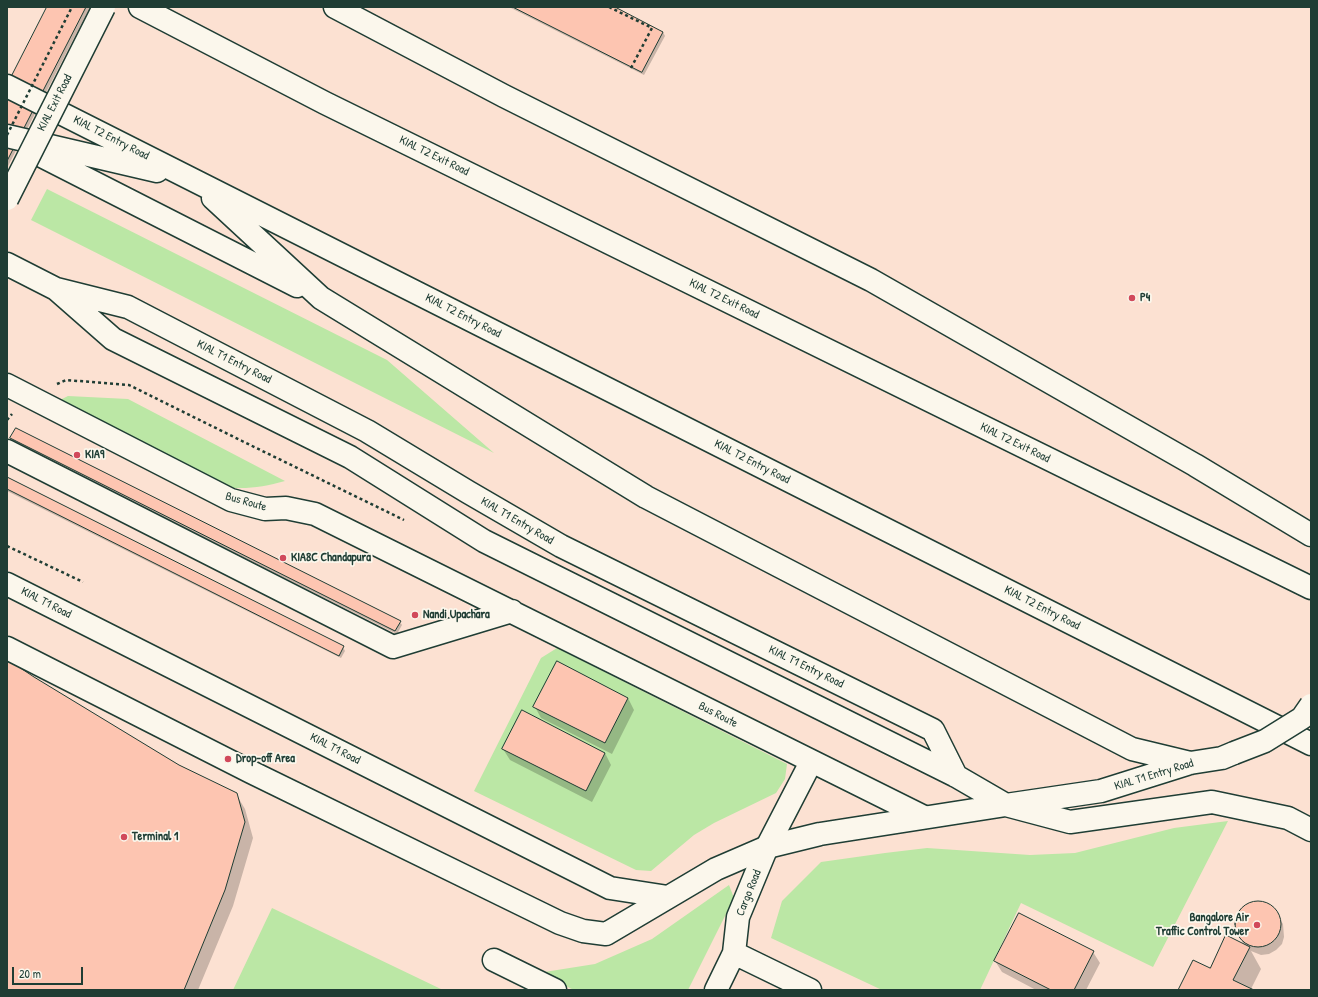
<!DOCTYPE html>
<html>
<head>
<meta charset="utf-8">
<style>
	body { margin:0 }
	#map { position:relative; width:1318px; height:997px; overflow:hidden; background:#fbede0; font-family:"Patrick Hand",sans-serif }
	canvas { display:block }
	.frame { position:absolute; inset:0; border:8px solid #1f3d34; pointer-events:none }
	.scale { position:absolute; left:12px; top:967px; width:71px; height:18px; box-sizing:border-box; border:2px solid #1f3d34; border-top:0; padding-left:5px; font-size:12px; line-height:14px; white-space:nowrap; color:#1f3d34; -webkit-text-stroke:3px #fbf7ec; paint-order:stroke }
</style>
</head>
<body>
<div id="map">
<canvas width="1318" height="997"></canvas>
<div class="frame"></div>
<div class="scale">20 m</div>
</div>
<script>
const context = document.querySelector('canvas').getContext('2d');
context.lineJoin = 'round';
function fillPath(path, color) {
  context.fillStyle = color;
  context.fill(path, 'evenodd');
}
function strokePath(path, color, width, dash) {
  context.strokeStyle = color;
  context.lineWidth = width;
  context.lineCap = dash ? 'butt' : 'round';
  context.setLineDash(dash || []);
  context.stroke(path);
}
function drawText(font, color, halo, rows, align = 'center') {
  context.font = font + ' "Patrick Hand",sans-serif';
  context.lineWidth = 3.5;
  context.setLineDash([]);
  context.textBaseline = 'middle';
  context.strokeStyle = halo;
  context.fillStyle = color;
  for (const [text, x, y, turn = 0] of rows) {
    context.save();
    context.translate(x, y);
    context.rotate((+turn || 0) * Math.PI / 180);
    context.textAlign = isNaN(turn) ? turn : align;
    if (halo) context.strokeText(text, 0, 0);
    context.fillText(text, 0, 0);
    context.restore();
  }
}
fillPath(new Path2D(`
	M7,7H1311V990H7Z`), '#fce1d2');
fillPath(new Path2D(`
	M47,189L387,360L494,453L31,220Z
	M68,396L128,399L285,481C261,488 241,490 216,486L54,403Z
	M557,648L787,764L785,779L776,793L714,823L694,835L651,871L636,870L474,791L541,658Z
	M1228,821L1153,967L1021,903L980,990H882L771,938L782,901L821,862L885,853L927,848L1030,855L1075,853L1174,828Z
	M729,885L734,898L688,990H574L538,973L595,964L652,939Z
	M272,908L443,990H233Z`), '#bbe7a5');
fillPath(new Path2D(`
	M48,7H90L7,168V86Z
	M509,7H612L663,32L665,36L644,75Z
	M12,438L400,622L402,625L397,634L14,442Z
	M7,478L343,647L345,651L341,658L7,491Z
	M33,678L179,765L236,794L245,809L253,838L233,906L198,990H7Z
	M628,698L634,710L612,754L541,718L535,707Z
	M503,749L605,753L611,765L592,802L510,760Z
	M1253,903H1260L1267,905L1274,910L1283,924L1284,937L1282,944L1276,950L1269,954L1261,955L1251,951L1261,969L1251,989L1252,990H1179L1211,970L1244,945L1235,927L1238,914L1246,906Z
	M1093,952L1100,963L1086,990H1036L1002,972L995,961Z`), '#0003');
const building = new Path2D(`
	M47,7H86L7,161V85Z
	M513,7H615L663,32L642,72Z
	M16,428L401,621L395,631L10,438Z
	M7,477L344,646L339,656L7,489Z
	M7,659L34,677L179,765L237,793L245,822L225,890L184,990H7Z
	M557,661L628,698L605,743L533,707Z
	M522,710L605,753L586,791L502,749Z
	M1235 924a23 23 0 1 1 46 0a23 23 0 1 1-46 0Z
	M1019,913L1094,951L1074,990H1051L994,961Z
	M1226,935L1250,947L1233,980L1254,990H1178L1193,960L1210,968Z`);
fillPath(building, '#fdc5b1');
strokePath(building, '#1f3d34', 1);
const minor = new Path2D(`
	M7,385L231,500L265,509L286,508L315,514L924,817
	M7,451L393,647L512,611
	M734,953L810,990
	M494,960L555,990
	M716,990L734,953L738,917L767,847L811,762`);
const major = new Path2D(`
	M140,7L325,103L1311,588
	M335,7L504,96L871,280L1195,465L1311,535
	M7,86L1311,744
	M7,136L157,171
	M30,150L297,286
	M213,198L321,298L646,497L1132,749L1190,763
	M7,264L56,289L128,307L367,431L468,492L561,546L933,730L956,776
	M56,289L113,339L350,457L484,541L956,776L1006,805L1101,791L1190,763L1222,758L1234,753
	M7,584L610,888L668,897
	M7,648L251,772L560,923L583,931L606,934L716,869L767,847L820,834L1006,805L1070,822L1212,802L1288,818L1311,830`);
strokePath(minor, '#1f3d34', 25);
strokePath(major, '#1f3d34', 25);
strokePath(new Path2D(`
	M609,7L652,28L631,68
	M57,384L66,380L129,385L242,441L404,520
	M7,420L12,414
	M7,546L83,582`), '#1f3d34', 2.5, [3, 3]);
strokePath(minor, '#fbf7ec', 22);
strokePath(major, '#fbf7ec', 22);
const majorBridge = new Path2D(`
	M7,199L104,7
	M1234,753L1265,741L1302,718L1311,705`);
strokePath(majorBridge, '#1f3d34', 25, []);
strokePath(new Path2D(`
	M7,135L72,7`), '#1f3d34', 2.5, [3, 3]);
strokePath(majorBridge, '#fbf7ec', 22);
for (const [x, y, r, color] of [
	[1132,298,4,"#d1495b"],
	[77,455,4,"#d1495b"],
	[283,558,4,"#d1495b"],
	[415,615,4,"#d1495b"],
	[228,759,4,"#d1495b"],
	[124,837,4,"#d1495b"],
	[1257,925,4,"#d1495b"]
]) {
  const dot = new Path2D();
  dot.arc(x, y, r, 0, 2 * Math.PI);
  context.fillStyle = color;
  context.fill(dot);
  strokePath(dot, '#fbf7ec', 1.5);
}
drawText('12px', '#1f3d34', '#fbf7ec', [
	["KIAL Exit Road",55,103,-63],
	["KIAL T2 Entry Road",111,138,27],
	["KIAL T2 Exit Road",434,156,26],
	["KIAL T2 Exit Road",724,299,26],
	["KIAL T2 Entry Road",463,316,27],
	["KIAL T1 Entry Road",234,362,27],
	["KIAL T2 Exit Road",1015,443,26],
	["KIAL T2 Entry Road",752,462,27],
	["Bus Route",246,502,16],
	["KIAL T1 Entry Road",517,521,30],
	["KIAL T1 Road",46,603,27],
	["KIAL T2 Entry Road",1042,608,27],
	["KIAL T1 Entry Road",806,667,26],
	["Bus Route",718,715,27],
	["KIAL T1 Road",335,749,27],
	["KIAL T1 Entry Road",1154,775,-17],
	["Cargo Road",749,893,-68]
]);
drawText('bold 12px', '#1f3d34', '#fbf7ec', [
	["P4",1140,298],
	["KIA9",85,455],
	["KIA8C Chandapura",291,558],
	["Nandi Upachara",423,615],
	["Drop-off Area",236,759],
	["Terminal 1",132,837],
	["Bangalore Air",1249,918,"right"],
	["Traffic Control Tower",1249,932,"right"]
], 'left');
</script>
</body>
</html>
